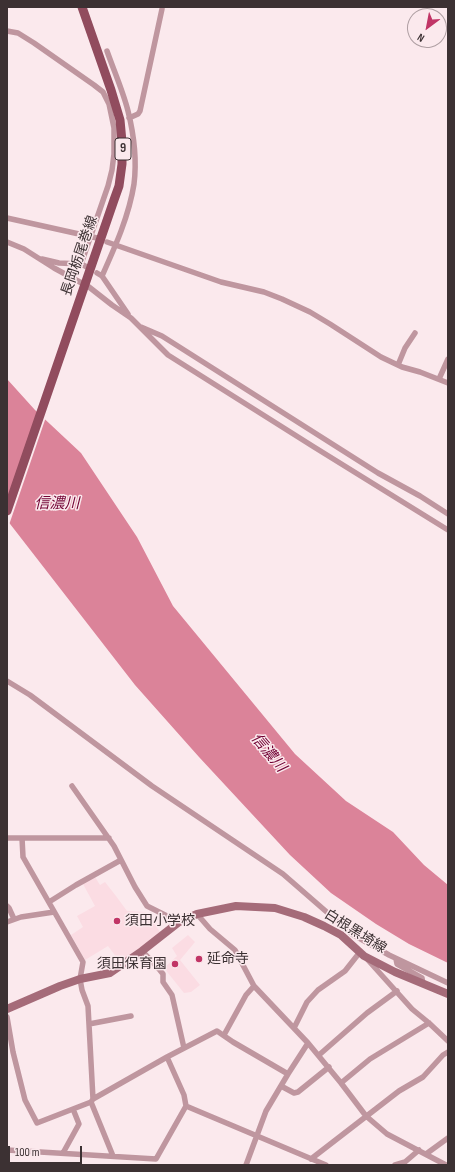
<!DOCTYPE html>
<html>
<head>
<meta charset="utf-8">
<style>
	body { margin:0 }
	#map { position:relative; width:455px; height:1172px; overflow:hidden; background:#fbe9ed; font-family:"Sofia Sans Condensed",sans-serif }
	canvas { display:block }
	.frame { position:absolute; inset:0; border:8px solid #3c3133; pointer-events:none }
	.north { position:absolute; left:407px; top:8px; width:40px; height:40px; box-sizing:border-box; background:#fbe9ed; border:1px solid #af9fa3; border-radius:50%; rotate:212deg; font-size:11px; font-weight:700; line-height:16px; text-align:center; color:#3c3133 }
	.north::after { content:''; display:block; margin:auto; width:14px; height:18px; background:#c13566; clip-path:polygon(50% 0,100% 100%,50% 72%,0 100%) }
	.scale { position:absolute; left:8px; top:1146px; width:74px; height:18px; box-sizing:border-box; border:2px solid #3c3133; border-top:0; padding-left:5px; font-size:12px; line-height:14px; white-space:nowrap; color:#3c3133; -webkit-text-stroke:3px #fbe9ed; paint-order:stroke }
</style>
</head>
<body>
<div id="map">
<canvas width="455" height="1172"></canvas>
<div class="frame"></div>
<div class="north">N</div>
<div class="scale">100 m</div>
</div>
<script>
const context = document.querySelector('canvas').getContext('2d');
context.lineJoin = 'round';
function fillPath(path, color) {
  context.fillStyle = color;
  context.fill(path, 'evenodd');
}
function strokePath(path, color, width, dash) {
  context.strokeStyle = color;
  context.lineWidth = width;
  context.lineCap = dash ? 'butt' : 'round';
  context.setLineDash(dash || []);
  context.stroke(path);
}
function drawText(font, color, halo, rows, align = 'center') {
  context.font = font + ' "Sofia Sans Condensed","Noto Sans JP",sans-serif';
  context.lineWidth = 3;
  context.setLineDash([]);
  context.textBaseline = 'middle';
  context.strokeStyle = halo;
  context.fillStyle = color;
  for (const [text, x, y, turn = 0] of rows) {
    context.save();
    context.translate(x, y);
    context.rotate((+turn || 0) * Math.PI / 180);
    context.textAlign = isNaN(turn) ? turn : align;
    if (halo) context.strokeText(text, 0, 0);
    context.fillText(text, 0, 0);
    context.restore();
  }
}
fillPath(new Path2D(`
	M95,877L100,885L105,882L116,896L127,911L145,912L149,916L160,932L141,948L120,962L108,946L85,960L71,935L83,927L77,916L95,906L83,884Z
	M188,935L195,942L180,960L200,985L191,992L184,993L164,968L177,956L172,948Z`), '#fbdce3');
fillPath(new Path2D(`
	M7,379L35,410L81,453L137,537L173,606L295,754L346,801L393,832L424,865L448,885V963L409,944L376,924L331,893L290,855L199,757L135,685L7,520Z`), '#db8399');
fillPath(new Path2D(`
	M38,410L46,417L9,525L7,523V501Z`), '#fbe9ed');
strokePath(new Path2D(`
	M7,31L18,33L34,43L94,85L103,92L109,104L114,128V154L112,170L108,186L81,264
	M129,118L138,114L140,111L162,9
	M7,218L97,238
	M7,242L24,249L54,268L89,287L112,305L131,318L168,355L314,447L448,530
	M107,242L221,282L264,292L282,299L310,312L330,324L381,357L402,367L420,372L448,383
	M42,259L59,263L81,264L87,267
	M97,273L102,276L128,314
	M102,276C115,247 129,216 134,184C137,160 134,135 128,111C123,91 114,71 107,51
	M141,327L162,336L378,473L420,496L448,514
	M398,365L405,348L415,333
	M439,379L448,359
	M7,681L30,695L152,786L283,874L352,934L389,955L448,983
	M72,786L114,846L135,887L147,906L179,922
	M7,838H109
	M22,838L23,857L83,962L80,979L82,990L88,1006L93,1099L91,1102L113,1156
	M49,902L76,885L121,860
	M7,906L9,908L14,919
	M197,914L210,929L235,950L254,986L308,1043L341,1083L366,1116L387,1134L446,1165
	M7,922L21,917L54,912
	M142,951L159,969L163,974V982L172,995L184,1048
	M396,959L397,964L422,978L423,984
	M368,960L412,1009L429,1023L448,1041
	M7,1017L13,1052L25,1100L37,1123L91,1102
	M89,1024L131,1016
	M294,1028L307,1002L318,990L345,971L360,952
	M224,1035L246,995L254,986
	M319,1055L367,1013L397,991
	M341,1083L370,1059L429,1023
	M281,1086L294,1093L298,1092L329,1067
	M93,1099L167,1057L217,1031L233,1042L288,1074
	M186,1106L326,1165
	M7,1150L156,1159L186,1106L184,1095L167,1057
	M63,1153L79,1124L73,1109
	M426,1154L448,1138
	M311,1159L399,1091L423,1077L443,1055L448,1052
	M246,1165L266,1111L288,1074L308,1043
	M395,1165L405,1162L419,1150`), '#bf969f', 5.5);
strokePath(new Path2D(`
	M7,1009L60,986L80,979L110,973L142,951L179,922L197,914L236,906L275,908L304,917L324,926L341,935L364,956L395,972L448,994`), '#a56b79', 8);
strokePath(new Path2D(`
	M7,511L114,200L119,186L122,164V142L120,120L111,90L82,7`), '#914c5e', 9);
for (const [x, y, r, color] of [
	[117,921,4,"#c13566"],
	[199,959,4,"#c13566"],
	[175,964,4,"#c13566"]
]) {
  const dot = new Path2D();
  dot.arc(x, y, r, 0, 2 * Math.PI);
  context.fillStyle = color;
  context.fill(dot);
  strokePath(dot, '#fbe9ed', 1.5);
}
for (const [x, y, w] of [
	[123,149,16]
]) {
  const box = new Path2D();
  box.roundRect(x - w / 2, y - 11, w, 22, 3);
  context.fillStyle = '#fbe9ed';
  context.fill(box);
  strokePath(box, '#3c3133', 1);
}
drawText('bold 13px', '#3c3133', null, [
	["9",123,149]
]);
drawText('14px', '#3c3133', '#fbe9ed', [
	["長岡栃尾巻線",80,256,-71],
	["白根黒埼線",355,932,32]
]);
drawText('14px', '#3c3133', '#fbe9ed', [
	["須田小学校",125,921],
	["延命寺",207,959],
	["須田保育園",167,964,"right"]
], 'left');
drawText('italic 15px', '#710133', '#fbe9ed', [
	["信濃川",57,504],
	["信濃川",268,753,50]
]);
</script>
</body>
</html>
